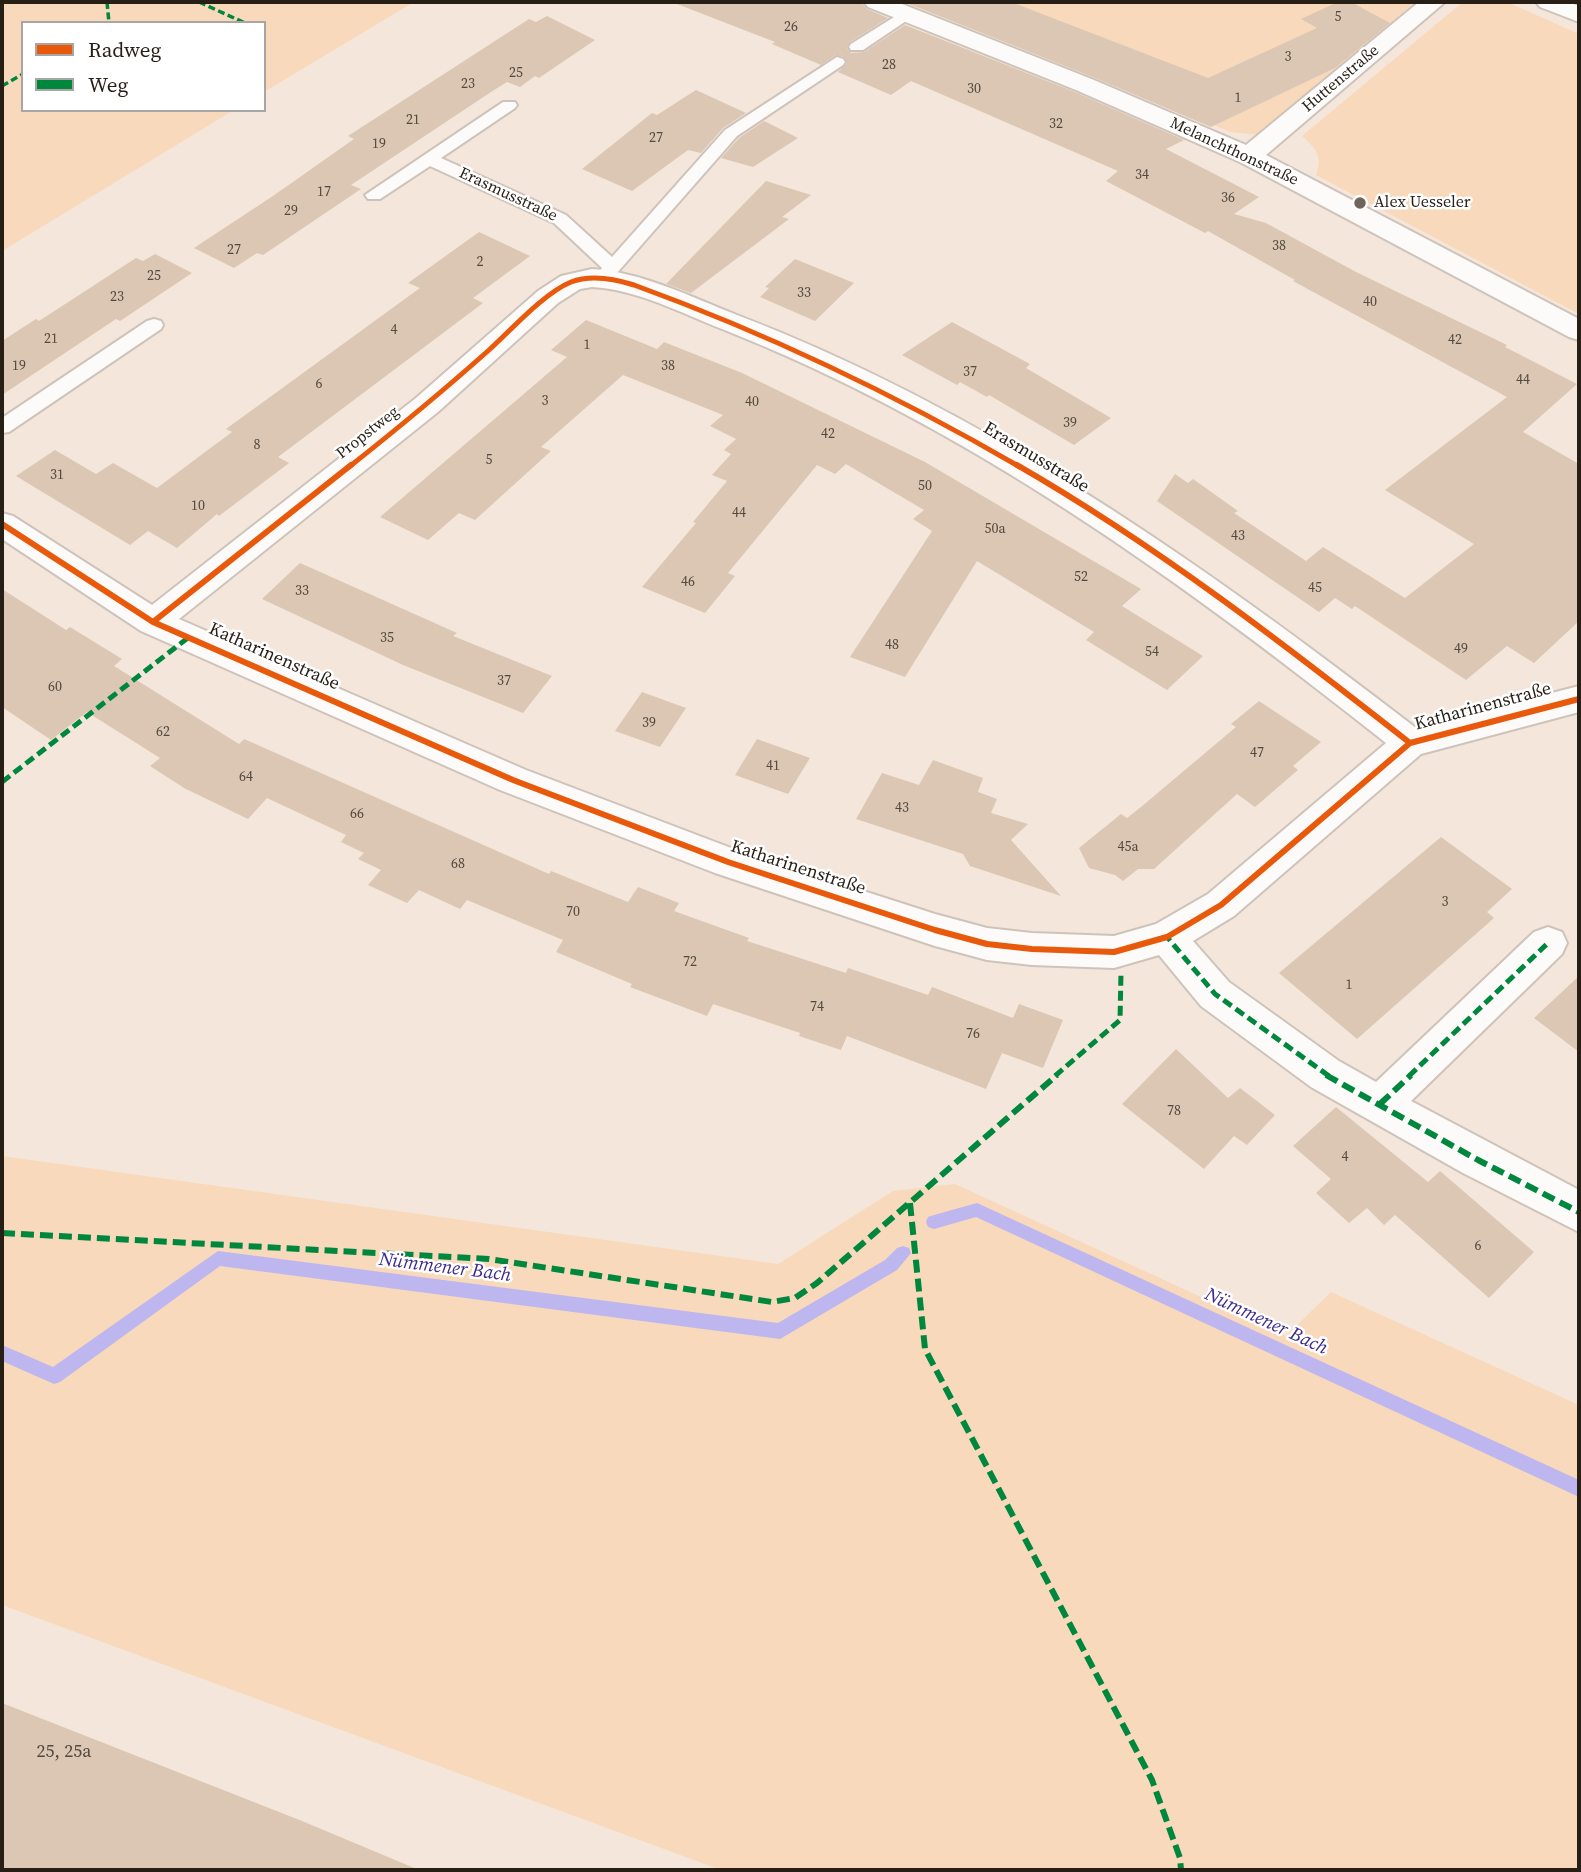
<!DOCTYPE html>
<html>
<head>
<meta charset="utf-8">
<style>
	body { margin:0 }
	#map { position:relative; width:1581px; height:1872px; overflow:hidden; background:#f4e6da; font-family:"Source Serif 4",serif }
	canvas { display:block }
	.frame { position:absolute; inset:0; border:4px solid #271f16; pointer-events:none }
	.legend { position:absolute; left:21px; top:21px; width:245px; height:91px; box-sizing:border-box; background:#fff; border:2px solid #a9a5a2; margin:0; padding:9px 12px; list-style:none; font-size:21px; color:#271f16 }
	.legend li { display:flex; align-items:center; gap:14px; height:35px }
	.legend b { width:35px; border:2px solid #a9a5a2 }
</style>
</head>
<body>
<div id="map">
<canvas width="1581" height="1872"></canvas>
<div class="frame"></div>
<ul class="legend">
<li><b style="height:9px;background:#e8590c"></b>Radweg</li>
<li><b style="height:9px;background:#00873e"></b>Weg</li>
</ul>
</div>
<script>
const context = document.querySelector('canvas').getContext('2d');
context.lineJoin = 'round';
function fillPath(path, color) {
  context.fillStyle = color;
  context.fill(path, 'evenodd');
}
function strokePath(path, color, width, dash) {
  context.strokeStyle = color;
  context.lineWidth = width;
  context.lineCap = dash ? 'butt' : 'round';
  context.setLineDash(dash || []);
  context.stroke(path);
}
function drawText(font, color, halo, rows, align = 'center') {
  context.font = font + ' "Source Serif 4",serif';
  context.lineWidth = 5;
  context.setLineDash([]);
  context.textBaseline = 'middle';
  context.strokeStyle = halo;
  context.fillStyle = color;
  for (const [text, x, y, turn = 0] of rows) {
    context.save();
    context.translate(x, y);
    context.rotate((+turn || 0) * Math.PI / 180);
    context.textAlign = isNaN(turn) ? turn : align;
    if (halo) context.strokeText(text, 0, 0);
    context.fillText(text, 0, 0);
    context.restore();
  }
}
fillPath(new Path2D(`
	M2,2H414L264,92V23H23V110H234L2,251Z
	M1018,2H1415L1262,135L1230,132L985,25Z
	M1463,2H1507L1579,34V314L1316,175C1323,157 1316,148 1302,136Z
	M2,1156L778,1264L893,1191L955,1184L1286,1336L1331,1292L1579,1405V1870H721L2,1605Z`), '#f8d9bb');
fillPath(new Path2D(`
	M977,1203L1579,1480V1497L976,1217L934,1229L928,1227L926,1222L928,1217L934,1215Z
	M903,1246L909,1248L911,1253L897,1270L780,1339L220,1266L60,1382L54,1384L2,1361V1345L53,1367L218,1251L778,1323L885,1260L897,1248Z`), '#bdb6ef');
fillPath(new Path2D(`
	M678,2H861L867,9L888,18L850,42L847,48L851,53L864,52L905,25L1075,92L1184,140L1166,149L1259,197L1234,214L1266,223L1356,272L1507,345L1505,347L1577,384L1523,432L1579,464V621L1534,663L1507,646L1466,680L1355,606L1352,609L1335,598L1319,612L1157,501L1175,474L1188,483L1193,479L1238,511L1234,513L1306,561L1323,547L1405,598L1474,544L1385,490L1507,397L1293,281L1295,280L1208,231L1205,233L1106,181L1118,171L911,81L891,95L838,72L847,63L844,57L836,55L821,65L772,44L775,42L677,4Z
	M904,2H1011L1208,78L1317,28L1301,19L1338,2H1351L1390,23L1335,68L1211,127L1095,78Z
	M547,16L595,40L539,78L535,76L520,87L507,82L494,90L351,185L361,189L263,255L257,253L234,268L194,248L273,196L354,139L348,136L529,19L536,22Z
	M696,90L746,113L723,128L701,153L688,150L632,191L582,169L652,113L657,115Z
	M764,121L798,138L753,167L721,158L739,138Z
	M766,181L811,195L782,217L789,219L691,293L666,284Z
	M479,232L530,256L473,298L483,303L278,457L289,463L219,516L217,514L177,548L148,531L130,545L16,476L55,450L96,474L113,463L157,488L232,432L226,429L420,288L408,283Z
	M155,254L192,273L120,321L116,319L2,395V341L36,319L39,321L136,258L143,261Z
	M795,259L854,283L815,321L760,297L769,288L765,287Z
	M586,320L657,349L664,342L742,373L925,462L1141,589L1122,606L1203,656L1167,690L1086,640L1094,632L977,561L905,677L850,657L932,531L913,519L924,510L846,464L835,474L817,465L728,573L735,576L705,613L642,587L696,523L693,522L727,481L712,475L731,454L724,450L736,439L710,426L723,415L623,375L541,447L551,451L475,520L459,513L428,540L380,517L567,357L551,350Z
	M952,322L1030,364L1026,368L1111,418L1074,445L989,395L987,397L960,382L957,385L902,355Z
	M300,563L457,633L453,636L552,676L523,713L403,665L262,599Z
	M2,589L66,630L70,627L122,659L114,666L239,744L244,739L549,874L551,871L628,902L638,887L679,903L674,911L749,938L747,941L846,973L848,968L928,995L932,987L1013,1018L1019,1004L1063,1020L1043,1068L1002,1053L986,1089L847,1036L841,1050L799,1036L800,1033L713,1004L707,1016L630,987L632,984L556,952L563,940L467,900L460,909L419,890L407,903L368,885L381,870L358,859L364,853L341,842L346,835L267,798L248,819L184,788L150,766L160,758L87,712L51,740L2,707Z
	M642,692L686,708L660,747L615,731Z
	M1259,701L1321,742L1293,766L1298,770L1255,807L1237,794L1154,869H1138L1123,881L1115,875L1089,868L1079,848L1121,814L1127,818L1141,807L1236,727L1231,724Z
	M757,739L810,758L788,794L735,775Z
	M933,760L983,778L978,792L997,799L991,813L1028,824L1011,840L1061,896L970,866L963,854L856,819L882,773L919,785Z
	M1441,837L1512,889L1487,912L1494,918L1357,1039L1279,973Z
	M1579,976V1052L1534,1018Z
	M1176,1049L1228,1098L1240,1088L1275,1115L1247,1145L1234,1136L1204,1169L1122,1104Z
	M1336,1107L1428,1182L1440,1171L1534,1252L1489,1298L1395,1215L1384,1225L1367,1208L1349,1223L1316,1193L1331,1179L1293,1146Z
	M2,1703L302,1821L419,1870H2Z`), '#dbc7b4');
const service = new Path2D(`
	M907,9L912,11L915,14L912,17L863,50H851L849,47L851,44Z
	M837,57L843,59L845,62L843,65L737,136L609,282H597L594,278L602,268L554,223L430,166L380,199H368L365,195L503,102H515L517,105L515,108L441,158L566,215L612,257L725,130Z
	M154,319L161,321L163,325L161,329L9,432L2,433V418L147,321Z`);
const minor = new Path2D(`
	M864,2H897L1094,80L1246,145L1419,2H1445L1266,155L1579,319V340L1569,337L1240,162L1076,90L868,7Z
	M1536,2H1568L1579,6V22L1540,7Z
	M592,269C642,272 691,297 737,315C986,410 1206,566 1416,728L1579,686V712L1421,754L1234,916L1193,941L1229,982L1339,1061L1376,1082L1534,932L1548,927L1562,932L1567,943L1562,954L1411,1101L1579,1190V1232L1463,1173L1311,1087L1201,1006L1159,955L1114,968L1032,965L987,960L935,946L715,873L500,790L141,631L2,539V513L13,516L152,605L416,398L538,291L561,276ZM592,287C636,289 681,313 722,329C966,425 1182,581 1386,743L1208,894L1156,924L1114,936L1032,933L987,928L935,914L739,851L526,770L179,619L438,412L558,303L580,289Z`);
strokePath(service, '#cec3ba', 4);
strokePath(minor, '#cec3ba', 4);
fillPath(service, '#fdfbf9');
fillPath(minor, '#fdfbf9');
strokePath(new Path2D(`
	M107,2L109,23
	M199,2L245,23
	M2,86L23,74`), '#00873e', 3.5, [7, 3.5]);
strokePath(new Path2D(`
	M2,782L189,637
	M1162,938L1167,937L1215,994L1329,1076
	M1055,1076L1120,1020L1121,973
	M1409,1076L1548,943`), '#00873e', 5, [10, 5]);
strokePath(new Path2D(`
	M1326,1075L1478,1160L1579,1212
	M1380,1104L1411,1075
	M910,1203L925,1349L1152,1780L1180,1858L1181,1870
	M2,1233L489,1259L772,1302L795,1298L817,1283L1057,1075`), '#00873e', 6, [13, 6]);
strokePath(new Path2D(`
	M349,467C397,429 443,391 489,350C511,330 544,293 571,282C592,274 615,279 634,285C769,334 896,395 1020,467`), '#e8590c', 5);
strokePath(new Path2D(`
	M1017,465C1156,545 1284,644 1410,743
	M2,524L153,622L513,780L728,862L935,930L987,944L1032,949L1114,952L1167,937L1221,905L1410,743L1579,699
	M153,622L351,465`), '#e8590c', 6);
for (const [x, y, r, color] of [
	[1360,203,7,"#6f655b"]
]) {
  const dot = new Path2D();
  dot.arc(x, y, r, 0, 2 * Math.PI);
  context.fillStyle = color;
  context.fill(dot);
  strokePath(dot, '#fff', 2.5);
}
drawText('14px', '#54493e', null, [
	["5",1338,17],
	["26",791,27],
	["3",1288,57],
	["28",889,65],
	["25",516,73],
	["23",468,84],
	["30",974,89],
	["1",1238,98],
	["21",413,120],
	["32",1056,124],
	["27",656,138],
	["19",379,144],
	["34",1142,175],
	["17",324,192],
	["36",1228,198],
	["29",291,211],
	["38",1279,246],
	["27",234,250],
	["2",480,262],
	["25",154,276],
	["33",804,293],
	["23",117,297],
	["40",1370,302],
	["4",394,330],
	["21",51,339],
	["42",1455,340],
	["1",587,345],
	["19",19,366],
	["38",668,366],
	["37",970,372],
	["44",1523,380],
	["6",319,384],
	["3",545,401],
	["40",752,402],
	["39",1070,423],
	["42",828,434],
	["8",257,445],
	["5",489,460],
	["31",57,475],
	["50",925,486],
	["10",198,506],
	["44",739,513],
	["50a",995,529],
	["43",1238,536],
	["52",1081,577],
	["46",688,582],
	["45",1315,588],
	["33",302,591],
	["35",387,638],
	["48",892,645],
	["49",1461,649],
	["54",1152,652],
	["37",504,681],
	["60",55,687],
	["39",649,723],
	["62",163,732],
	["47",1257,753],
	["41",773,766],
	["64",246,777],
	["43",902,808],
	["66",357,814],
	["45a",1128,847],
	["68",458,864],
	["3",1445,902],
	["70",573,912],
	["72",690,962],
	["1",1349,985],
	["74",817,1007],
	["76",973,1034],
	["78",1174,1111],
	["4",1345,1157],
	["6",1478,1246]
]);
drawText('16px', '#271f16', '#fff', [
	["Huttenstraße",1341,79,-40],
	["Melanchthonstraße",1234,152,25],
	["Erasmusstraße",508,195,25],
	["Propstweg",368,433,-38]
]);
drawText('16px', '#271f16', '#fff', [
	["Alex Uesseler",1374,203]
], 'left');
drawText('18px', '#271f16', '#fff', [
	["Erasmusstraße",1036,458,31],
	["Katharinenstraße",274,657,24],
	["Katharinenstraße",1483,707,-15],
	["Katharinenstraße",798,868,18]
]);
drawText('18px', '#54493e', null, [
	["25, 25a",64,1752]
]);
drawText('italic 19px', '#3d2a8b', '#fff', [
	["Nümmener Bach",445,1268,7],
	["Nümmener Bach",1266,1322,25]
]);
</script>
</body>
</html>
